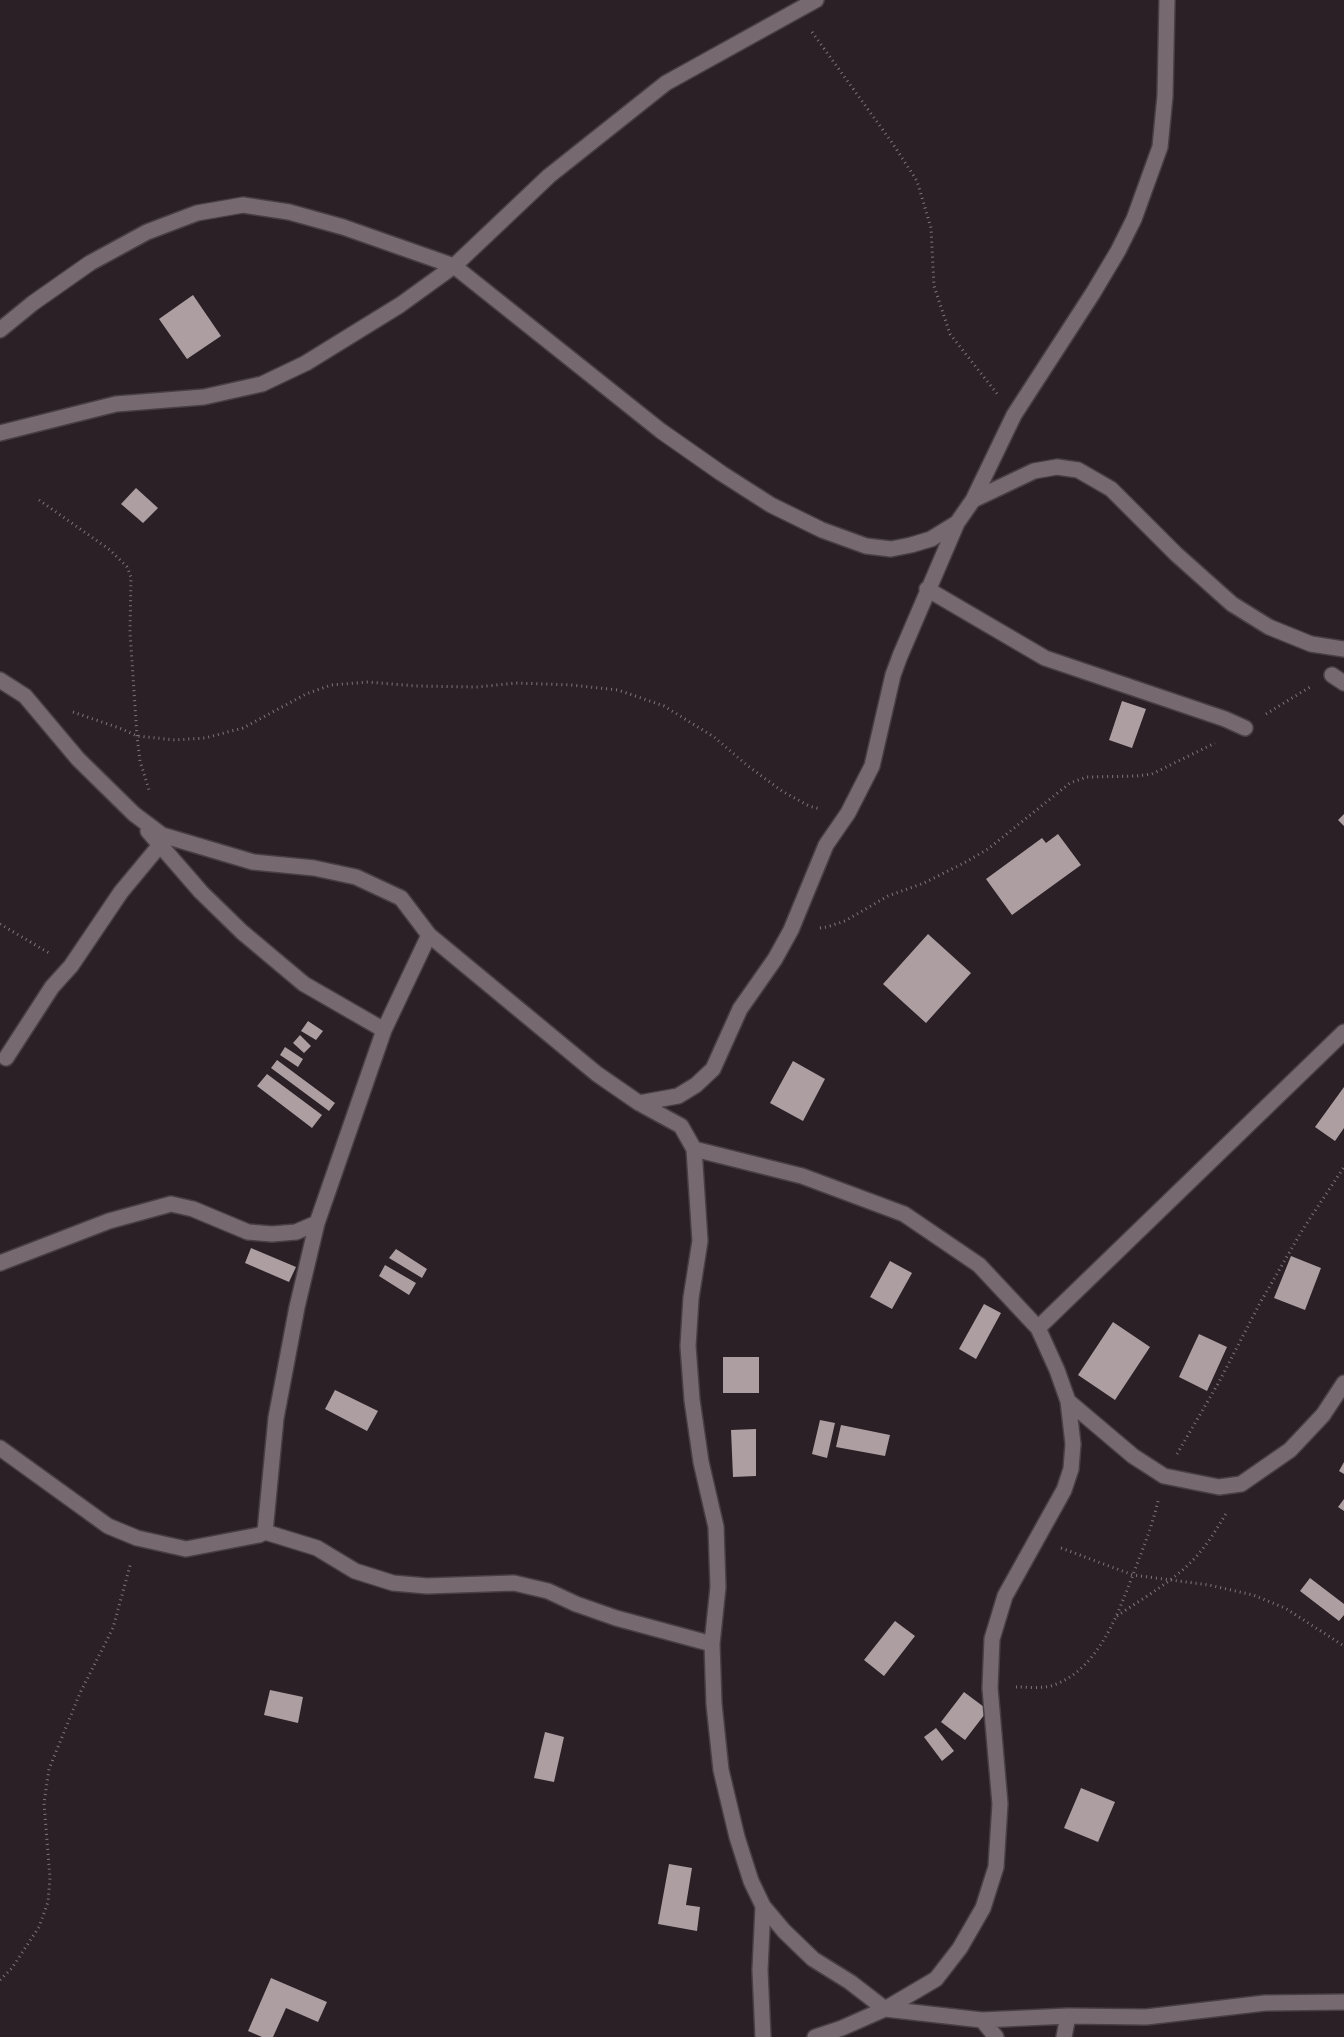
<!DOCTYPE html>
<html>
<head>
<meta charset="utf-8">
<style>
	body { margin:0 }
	canvas { display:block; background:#2a2025 }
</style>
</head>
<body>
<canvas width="1344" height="2037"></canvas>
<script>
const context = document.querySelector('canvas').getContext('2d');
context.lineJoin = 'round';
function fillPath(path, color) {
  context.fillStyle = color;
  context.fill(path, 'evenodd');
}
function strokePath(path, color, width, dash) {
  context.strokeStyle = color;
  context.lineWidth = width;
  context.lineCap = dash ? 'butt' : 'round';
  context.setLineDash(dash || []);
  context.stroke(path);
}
fillPath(new Path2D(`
	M193,295L221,336L187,359L159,319Z
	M136,488L158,508L143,523L121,504Z
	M1122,701L1146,709L1132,748L1109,740Z
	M1344,814V826L1338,820Z
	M1058,834L1081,865L1012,915L986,879L1042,838L1046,843Z
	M928,934L971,973L926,1023L883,984Z
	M308,1021L323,1031L316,1040L301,1031Z
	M300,1035L311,1046L304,1053L293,1043Z
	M285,1047L303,1059L298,1067L280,1055Z
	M277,1060L335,1103L329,1111L271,1068Z
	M793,1061L825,1079L803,1121L770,1103Z
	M267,1074L322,1115L312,1128L257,1086Z
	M1344,1087V1128L1335,1141L1315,1127Z
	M251,1248L296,1267L289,1282L245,1263Z
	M396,1249L427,1269L422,1278L389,1258Z
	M1291,1256L1321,1268L1305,1310L1274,1298Z
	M890,1261L912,1273L892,1309L870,1297Z
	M385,1265L416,1283L409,1295L379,1276Z
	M984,1304L1001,1313L976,1359L959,1349Z
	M1113,1322L1150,1347L1115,1400L1078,1375Z
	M1199,1334L1227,1347L1207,1391L1179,1377Z
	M723,1357H759V1393H723Z
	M335,1390L378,1411L367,1431L325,1409Z
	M820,1420L835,1423L827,1458L812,1454Z
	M841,1425L890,1435L885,1456L836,1447Z
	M756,1429V1476L733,1477L731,1430Z
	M1344,1462V1474L1339,1471Z
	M1344,1499V1511L1338,1507Z
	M1310,1578L1344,1604V1615L1339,1621L1300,1591Z
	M895,1621L915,1636L884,1676L864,1660Z
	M270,1690L303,1697L298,1723L264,1715Z
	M964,1692L988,1710L965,1740L941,1722Z
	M936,1728L954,1751L942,1761L924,1737Z
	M545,1732L564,1737L554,1782L534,1778Z
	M1081,1788L1115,1802L1098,1842L1064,1828Z
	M669,1864L692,1868L686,1905L700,1907L697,1931L658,1924Z
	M271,1978L327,2002L318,2022L286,2008L273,2037H262L248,2031Z`), '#ad9ea1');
const street = new Path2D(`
	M0,330L33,303L90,263L147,232L197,213L243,205L289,212L343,227L454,266L661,431L721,473L771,505L822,530L866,546L891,549L911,545L931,539L957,523
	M0,433L116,404L204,397L262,384L306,363L400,305L454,266L549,176L666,83L816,0
	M973,500L1014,415L1093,293L1118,251L1134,219L1160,147L1165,96L1167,0
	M927,589L1045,658L1225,719L1245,728
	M1332,675L1344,683
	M0,680L25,696L78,759L134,814L162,835L253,862L314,868L356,877L401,898L429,935L597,1074L639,1103L681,1126L694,1149L700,1241L691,1298L688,1346L692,1400L701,1462L716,1527L718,1587L712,1644L714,1704L721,1770L737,1837L751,1881L763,1906L784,1931L813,1959L850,1982L885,2009L982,2020L1068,2016L1146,2017L1265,2003L1344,2002
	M148,831L201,892L242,932L304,984L384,1030
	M6,1058L52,987L71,966L121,892L160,845
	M639,1103L678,1096L696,1085L713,1069L740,1009L775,959L791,930L826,845L848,813L872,766L893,675L900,656L957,523L973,500L1034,471L1057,467L1078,470L1111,489L1176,554L1232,604L1269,627L1311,644L1344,649
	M694,1149L802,1176L904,1214L979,1265L1038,1328L1057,1370L1068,1401L1073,1444L1071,1469L1064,1490L1005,1596L992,1639L990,1688L1000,1804L996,1867L983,1908L960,1948L936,1979L885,2009L842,2028L815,2037
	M0,1263L109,1221L171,1204L193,1209L248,1232L272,1234L296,1232L317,1223
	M1038,1328L1344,1032
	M1068,1401L1133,1456L1164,1476L1219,1487L1241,1484L1290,1450L1323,1415L1344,1383
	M0,1448L108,1526L137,1538L186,1549L259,1535L265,1532L317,1548L355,1571L393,1583L427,1586L514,1583L548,1591L576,1604L616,1618L712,1644
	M265,1532L276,1418L297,1307L317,1223L384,1030L429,935
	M982,2020L996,2037
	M763,2037L760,1970L763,1906
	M1064,2037L1068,2016`);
strokePath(street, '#473f43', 18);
strokePath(new Path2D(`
	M812,32L893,144L917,181L931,228L934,286L950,334L998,395
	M39,500L110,550L127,567L131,577L130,632L137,736L140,761L150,793
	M73,712L122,729L137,736L175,740L205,738L243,728L306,694L331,685L368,682L416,686L478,687L516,683L571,685L618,690L664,706L714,737L748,766L782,791L809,806L820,809
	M1266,714L1310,687
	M0,924L49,953
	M820,928L827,927L845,921L888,896L924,883L964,863L988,849L1070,783L1087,777L1137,776L1152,774L1215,743
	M1177,1454L1219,1382L1260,1303L1303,1229L1344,1167
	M1061,1548L1133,1575L1209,1585L1253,1595L1285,1608L1344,1646
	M1117,1616C1143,1598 1172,1582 1193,1560C1207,1546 1217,1528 1227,1512
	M1016,1687C1028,1687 1043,1689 1054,1685C1098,1669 1117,1616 1132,1577C1142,1551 1152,1527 1158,1501
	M0,1980L12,1968L39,1927L48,1902L50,1878L44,1803L49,1769L80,1693L113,1628L131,1562`), '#7e757a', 3, [1, 4]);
strokePath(street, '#766a70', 15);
</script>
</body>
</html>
